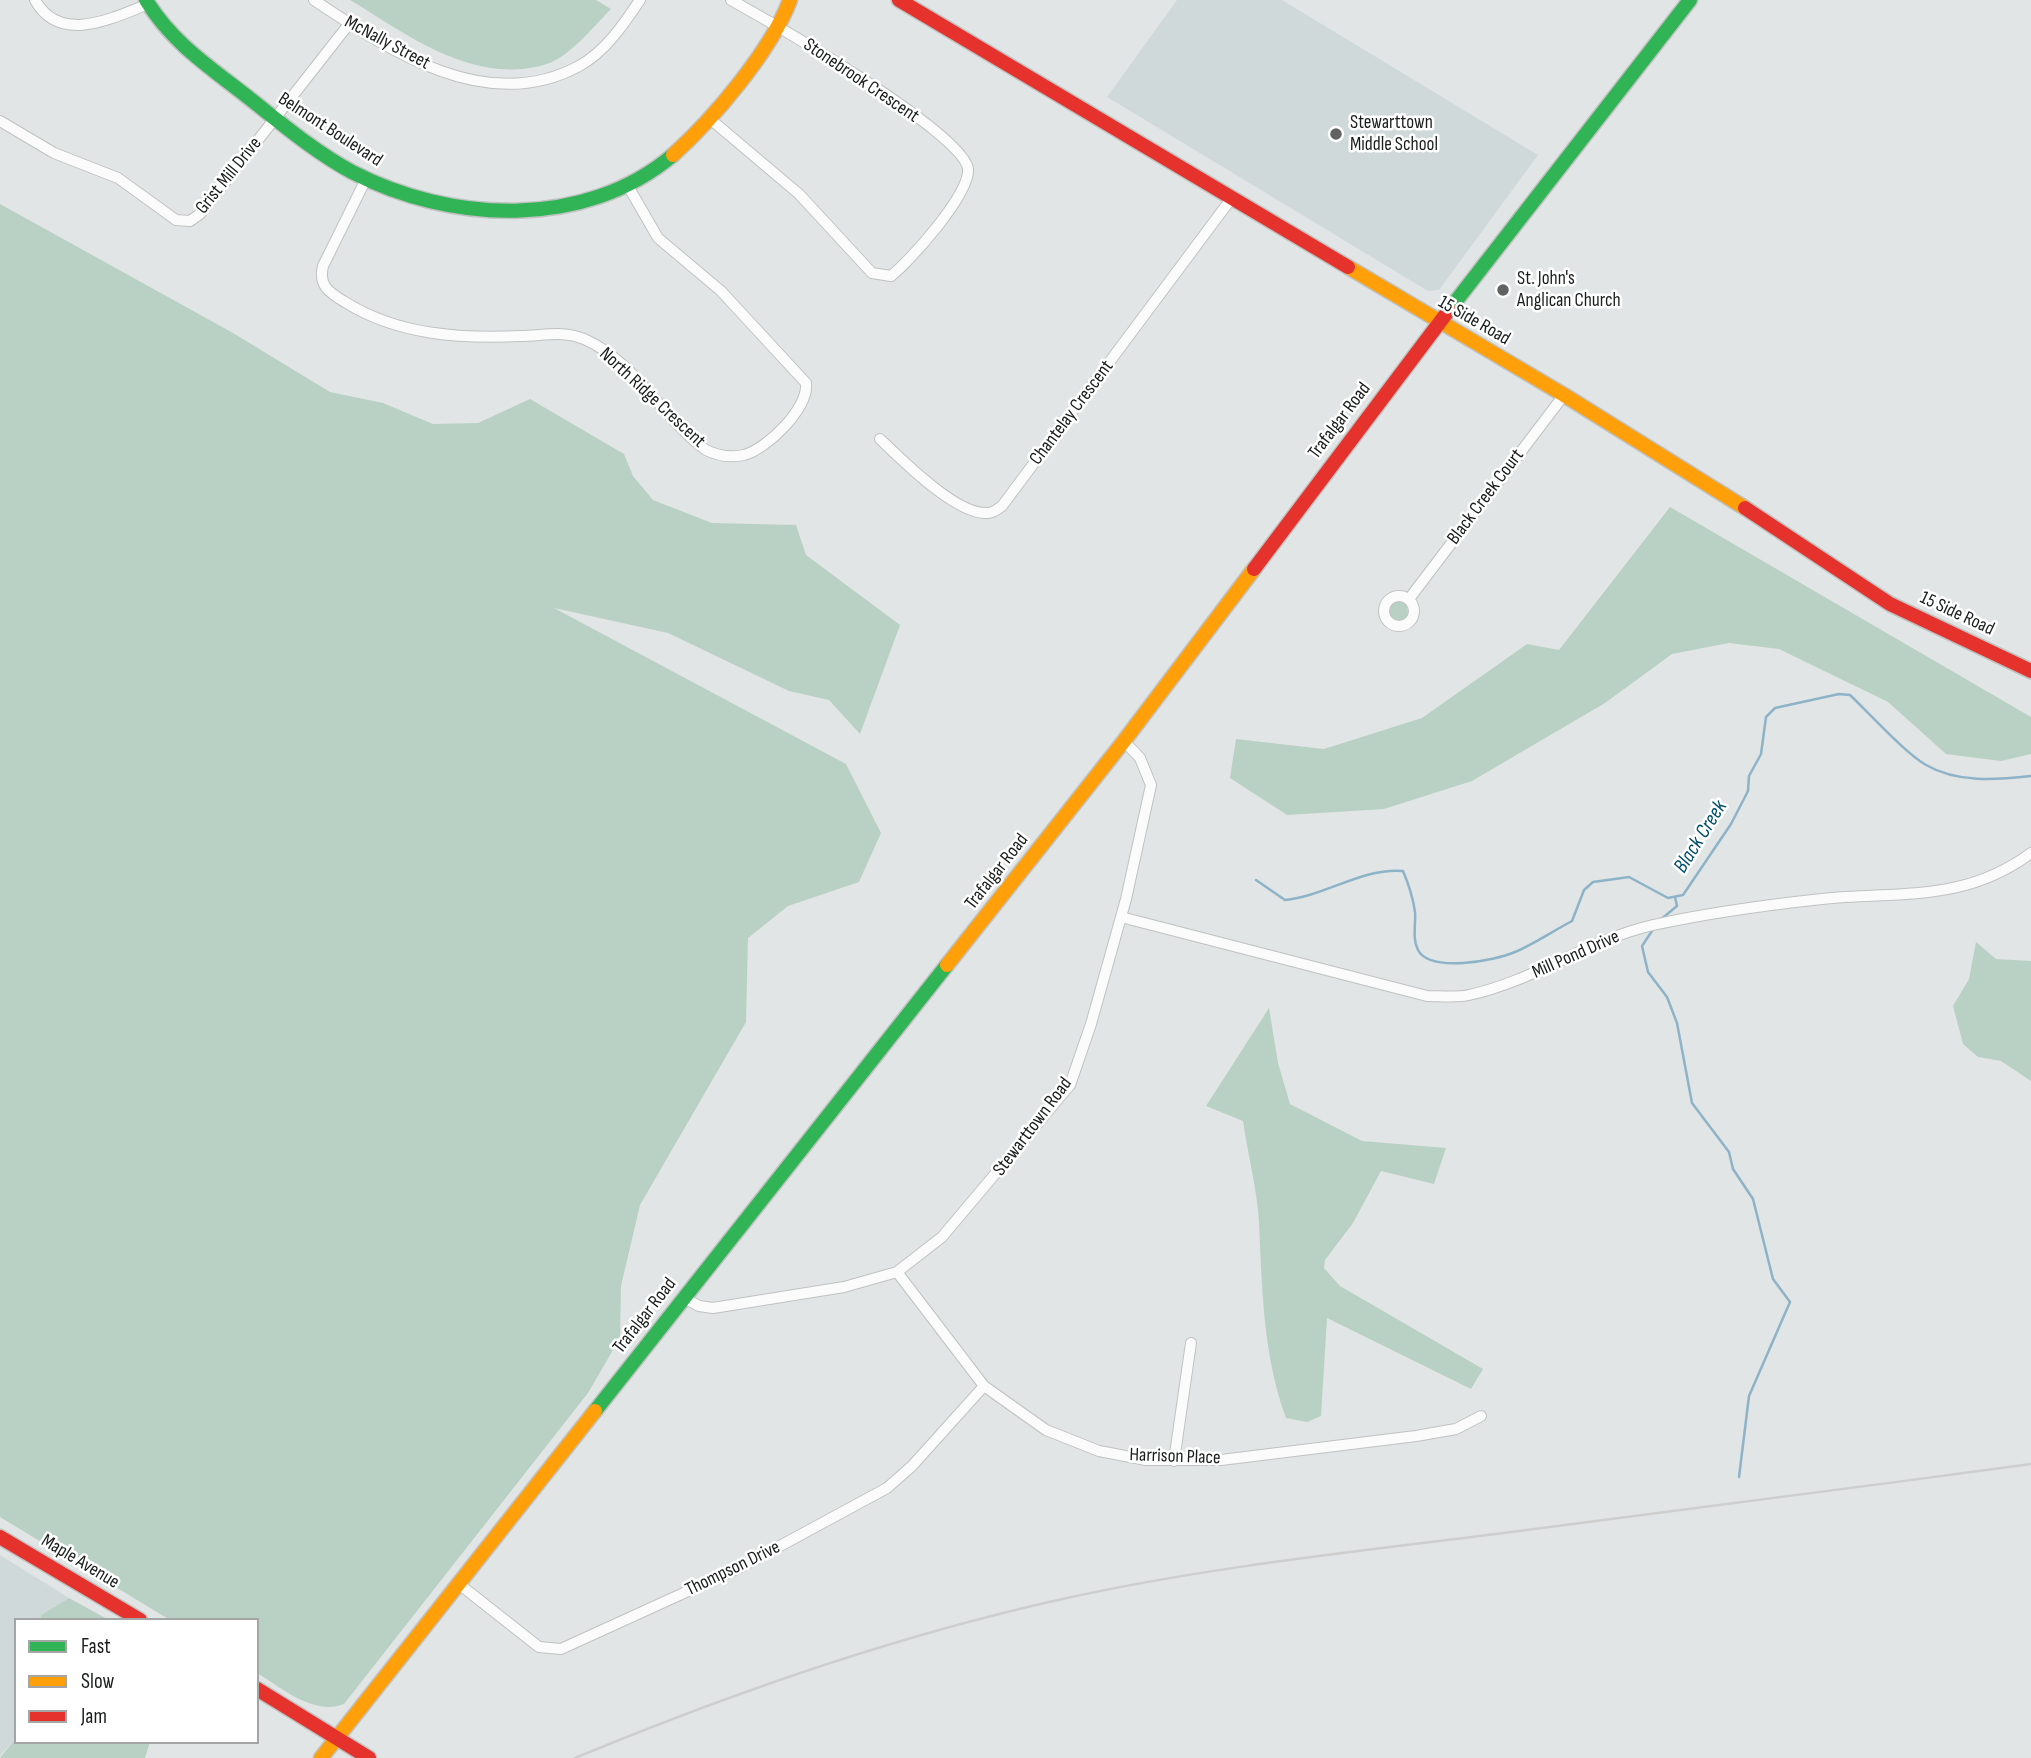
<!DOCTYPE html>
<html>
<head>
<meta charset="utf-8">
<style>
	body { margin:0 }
	#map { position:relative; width:2031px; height:1758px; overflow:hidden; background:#e2e5e5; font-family:"Sofia Sans Condensed",sans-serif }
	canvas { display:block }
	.legend { position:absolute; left:14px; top:1618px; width:245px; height:126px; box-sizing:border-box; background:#fff; border:2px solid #a4a5a5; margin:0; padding:9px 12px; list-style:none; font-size:21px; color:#1b1d1d }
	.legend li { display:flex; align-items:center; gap:14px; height:35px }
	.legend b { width:35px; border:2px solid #a4a5a5 }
</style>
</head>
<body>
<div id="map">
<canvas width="2031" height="1758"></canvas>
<ul class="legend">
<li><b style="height:9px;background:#30b455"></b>Fast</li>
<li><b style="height:9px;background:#ff9f0a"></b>Slow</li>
<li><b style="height:9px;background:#e5322d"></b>Jam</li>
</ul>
</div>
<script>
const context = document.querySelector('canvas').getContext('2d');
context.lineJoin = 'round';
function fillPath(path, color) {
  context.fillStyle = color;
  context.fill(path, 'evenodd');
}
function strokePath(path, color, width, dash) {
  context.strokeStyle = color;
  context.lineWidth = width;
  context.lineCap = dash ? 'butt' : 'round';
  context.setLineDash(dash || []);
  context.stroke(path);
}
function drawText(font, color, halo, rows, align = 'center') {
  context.font = font + ' "Sofia Sans Condensed",sans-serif';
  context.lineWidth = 5;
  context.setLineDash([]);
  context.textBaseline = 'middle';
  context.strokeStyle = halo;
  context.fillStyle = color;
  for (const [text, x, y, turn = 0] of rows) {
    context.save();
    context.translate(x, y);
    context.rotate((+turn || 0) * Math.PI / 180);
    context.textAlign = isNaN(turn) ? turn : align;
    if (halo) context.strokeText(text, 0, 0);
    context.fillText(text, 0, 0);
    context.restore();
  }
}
fillPath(new Path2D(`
	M1177,0H1282L1538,155L1439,290L1428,291L1107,97Z
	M0,1555L69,1598L41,1615L40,1620H16V1738L0,1756Z`), '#d0d9d9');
fillPath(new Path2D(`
	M350,0H596L611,9C591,29 568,60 540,66C470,83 406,34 350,0Z
	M0,204L233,333L330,392L383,403L433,424L478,423L530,399L624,454L633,476L653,500L712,523L796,525L806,555L900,625L860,734L829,700L789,691L668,633L554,608L846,764L881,833L859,882L788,906L748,938L746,1022L640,1205L621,1286L620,1338L588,1393L344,1704C314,1716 282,1688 257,1673V1620H170L0,1517Z
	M1670,507L2031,717V754L2001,761L1946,754L1888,702L1779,649L1729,643L1672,654L1605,703L1472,781L1384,809L1287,815L1230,778L1236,739L1324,749L1422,718L1527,644L1559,650Z
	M1388 611a10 10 0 1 1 20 0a10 10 0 1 1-20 0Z
	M1976,942L1996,959L2031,961V1081L2001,1061L1978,1057L1963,1044L1953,1006L1969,979Z
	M1269,1008L1278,1063L1290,1104L1362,1141L1446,1148L1434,1184L1381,1171L1353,1223L1325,1260L1324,1268L1340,1286L1483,1369L1471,1389L1327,1318L1321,1416L1307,1422L1286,1418C1263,1355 1262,1289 1259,1222C1257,1189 1248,1155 1243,1121L1206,1106Z
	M69,1598L109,1620H40L41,1615Z
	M16,1738V1742H150L145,1758H0Z`), '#b9d1c4');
strokePath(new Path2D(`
	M1256,880L1285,900C1325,896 1364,867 1403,871C1409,885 1413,898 1415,912C1416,925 1412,938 1418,950C1430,973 1494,961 1515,952C1534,944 1553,931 1572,921L1584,890L1593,882L1629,877L1668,898L1683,895L1731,824L1748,791L1749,776L1761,754L1766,717L1775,708L1839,694L1850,695C1869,713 1905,753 1926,765C1957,783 1996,780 2031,776
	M1660,920L1677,906L1675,897
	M1654,928L1642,946L1648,972L1667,997L1677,1023L1692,1103L1729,1152L1733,1169L1753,1199L1773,1279L1790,1302L1749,1396L1739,1477`), '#8db3c8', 2.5);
const street = new Path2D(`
	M35,0C60,45 113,18 148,4
	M314,0C390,51 487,116 579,66C605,52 624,24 640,0
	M709,118L799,194L872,273L891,276C911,260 970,194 968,169C964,133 769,21 731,0
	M0,121L54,153L118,178L176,220L190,221L200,214L349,24
	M366,179L323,266C318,286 330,293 345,302C397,335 461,339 521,336C542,336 564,330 584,339C635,361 662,418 706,450C718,456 730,458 744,455C767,449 809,408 806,383L721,291L658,238L628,186
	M880,439C901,459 957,516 988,513C992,513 998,509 1002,506L1231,199
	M1384 611a15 15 0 1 1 30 0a15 15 0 1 1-30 0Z
	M1409,599L1564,395
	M1121,917L1427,996C1440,996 1456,998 1469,995C1534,981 1588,940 1653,925C1708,913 1766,905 1822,899C1900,891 1963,903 2031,853
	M897,1272L984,1386L1046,1430L1099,1451L1146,1460H1221L1416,1436L1456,1429L1481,1416
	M684,1298L699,1306L713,1308L844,1287L897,1272L942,1237L1070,1085L1091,1024L1126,899L1151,785L1140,758L1124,741
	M1174,1461L1191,1343
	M459,1584L539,1647L561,1649L743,1566L887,1488L912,1466L984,1386`);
const fast = new Path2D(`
	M146,0C172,43 211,68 249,98C282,124 315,152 352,172C451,223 584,230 673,155
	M1449,310L1690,0
	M595,1411L947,965`);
const slow = new Path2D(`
	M673,155C713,119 771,51 790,0
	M1348,267L1564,395L1745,508
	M947,965L1124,741L1254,569
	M321,1758L595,1411`);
const jam = new Path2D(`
	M899,0L1348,267
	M1745,508L1890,604L2031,671
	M1254,569L1449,310
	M0,1537L140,1620
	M257,1689L369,1758`);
strokePath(street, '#c0c2c2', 12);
strokePath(fast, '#c0c2c2', 17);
strokePath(slow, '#c0c2c2', 17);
strokePath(jam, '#c0c2c2', 17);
strokePath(street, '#fbfbfb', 10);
strokePath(fast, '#30b455', 14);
strokePath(slow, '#ff9f0a', 14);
strokePath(jam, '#e5322d', 14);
strokePath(new Path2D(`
	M575,1758C732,1693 892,1637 1058,1600C1200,1568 1345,1553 1488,1535C1669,1513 1850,1488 2031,1464`), '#cdcece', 2.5);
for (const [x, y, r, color] of [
	[1336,134,7,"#616363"],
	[1503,290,7,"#616363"]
]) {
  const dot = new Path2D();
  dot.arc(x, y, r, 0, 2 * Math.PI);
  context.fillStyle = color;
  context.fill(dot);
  strokePath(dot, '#fff', 2.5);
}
drawText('19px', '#1b1d1d', '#fff', [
	["McNally Street",387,43,28],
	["Stonebrook Crescent",861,81,34],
	["Belmont Boulevard",330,130,33],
	["Grist Mill Drive",229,176,-51],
	["15 Side Road",1474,321,30],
	["North Ridge Crescent",652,398,43],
	["Chantelay Crescent",1072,413,-53],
	["Trafalgar Road",1340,421,-53],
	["Black Creek Court",1486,497,-53],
	["15 Side Road",1957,614,25],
	["Trafalgar Road",997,872,-52],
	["Mill Pond Drive",1576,955,-24],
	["Stewarttown Road",1033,1127,-53],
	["Trafalgar Road",645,1316,-52],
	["Harrison Place",1175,1457,2],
	["Maple Avenue",80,1562,31],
	["Thompson Drive",733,1569,-26]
]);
drawText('19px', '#1b1d1d', '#fff', [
	["Stewarttown",1350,123],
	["Middle School",1350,145],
	["St. John's",1517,279],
	["Anglican Church",1517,301]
], 'left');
drawText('italic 21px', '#014e6c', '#fff', [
	["Black Creek",1701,837,-58]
]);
</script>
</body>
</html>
